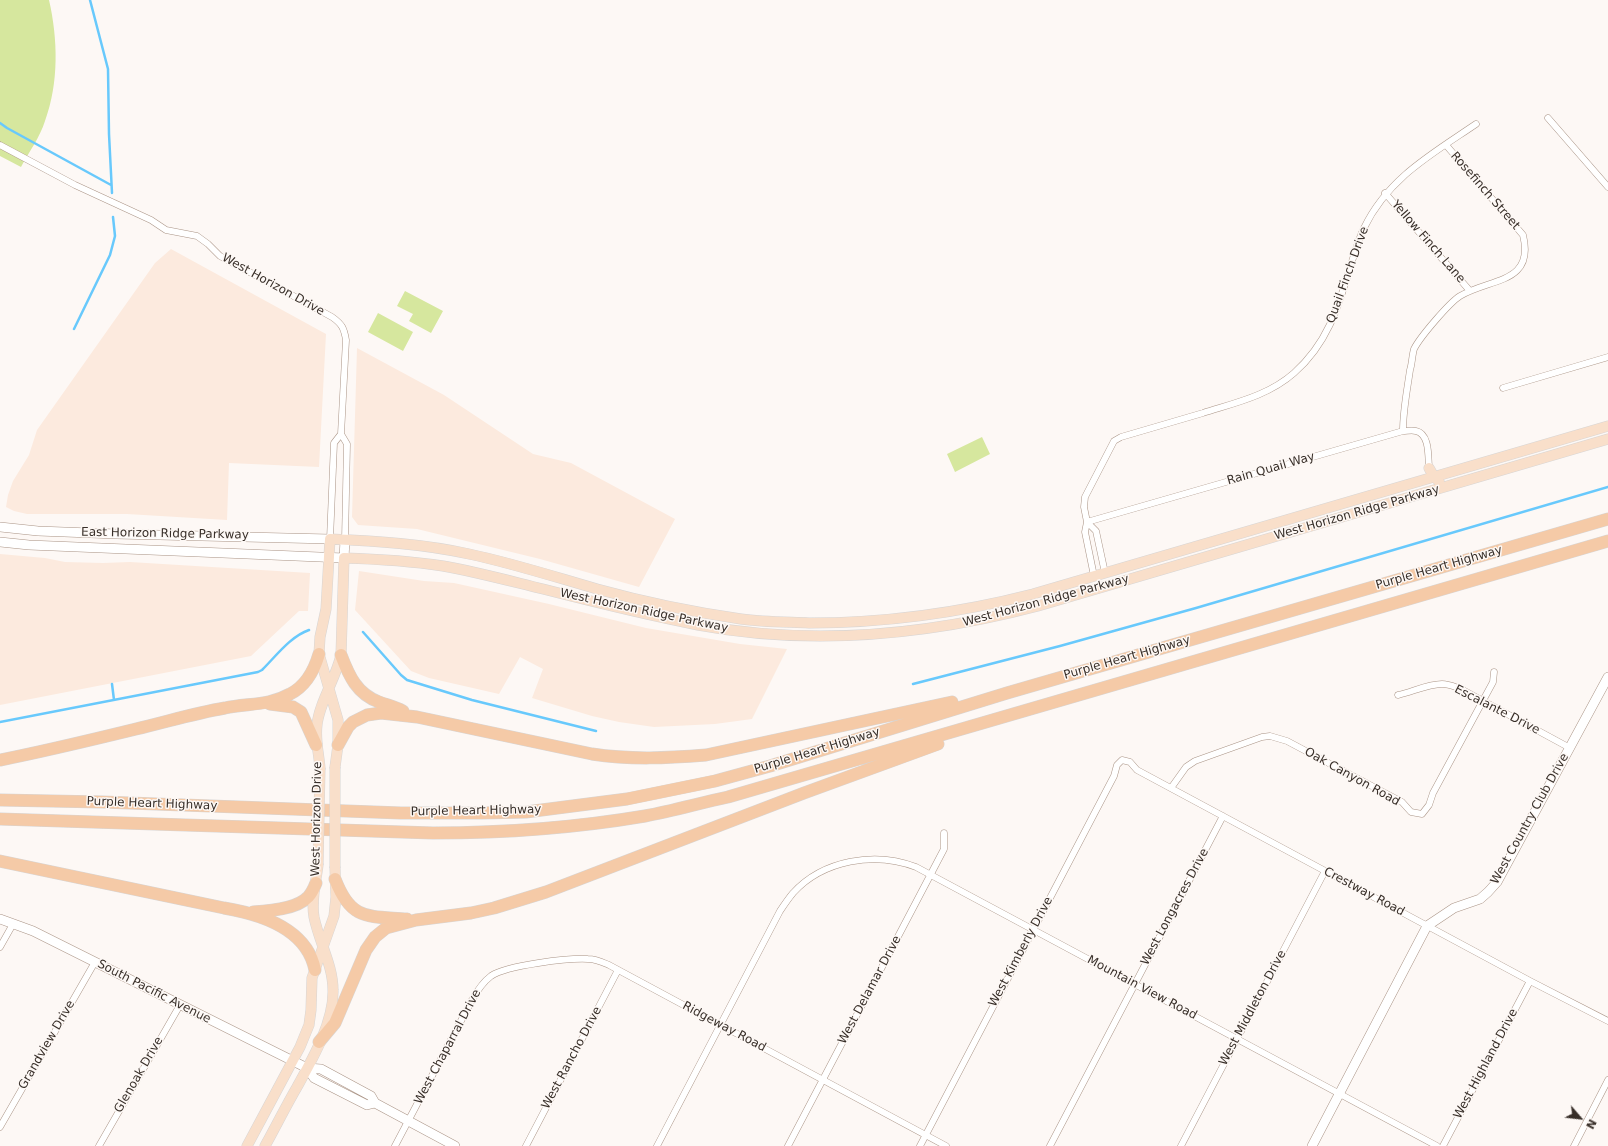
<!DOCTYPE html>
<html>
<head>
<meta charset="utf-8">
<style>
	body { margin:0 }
	#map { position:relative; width:1608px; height:1146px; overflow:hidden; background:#fdf8f5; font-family:"DejaVu Sans",sans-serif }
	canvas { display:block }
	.north { position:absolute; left:1560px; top:1098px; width:40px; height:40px; -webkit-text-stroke:3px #fdf8f5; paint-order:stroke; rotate:118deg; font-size:11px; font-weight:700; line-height:16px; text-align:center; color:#382f29 }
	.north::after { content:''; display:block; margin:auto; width:14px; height:18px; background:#382f29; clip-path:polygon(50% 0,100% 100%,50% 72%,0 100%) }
</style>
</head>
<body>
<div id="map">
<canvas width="1608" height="1146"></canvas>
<div class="north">N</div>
</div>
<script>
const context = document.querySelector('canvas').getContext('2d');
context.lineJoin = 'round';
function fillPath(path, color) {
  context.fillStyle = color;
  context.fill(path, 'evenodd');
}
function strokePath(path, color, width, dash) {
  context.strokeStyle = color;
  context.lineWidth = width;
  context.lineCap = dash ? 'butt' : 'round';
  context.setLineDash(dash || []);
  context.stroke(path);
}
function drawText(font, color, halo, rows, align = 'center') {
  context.font = font + ' "DejaVu Sans",sans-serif';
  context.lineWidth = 3;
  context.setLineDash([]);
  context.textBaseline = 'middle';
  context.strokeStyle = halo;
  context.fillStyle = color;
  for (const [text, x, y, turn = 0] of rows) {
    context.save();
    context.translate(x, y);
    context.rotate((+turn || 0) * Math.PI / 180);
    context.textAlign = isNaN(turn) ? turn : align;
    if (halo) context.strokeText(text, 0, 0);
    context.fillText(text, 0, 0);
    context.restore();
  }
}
fillPath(new Path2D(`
	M171,249L326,334L319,467L229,463L227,520L127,514H27L14,511L6,507L8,495L13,481L29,455L37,430L155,263Z
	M357,348L444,395L533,454L571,463L675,519L639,587L540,559L417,529L358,525L352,517Z
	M0,554L45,558L65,562L103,563L130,562L310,573L308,611H299L251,656L0,705Z
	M359,571L424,581L454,583L549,604L646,628L740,644L787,649L752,719L715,724L654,727L619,722L592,716L532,698L543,669L520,657L499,694L429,678L411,671L355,610Z`), '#fceade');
fillPath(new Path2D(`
	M0,0H49C58,39 59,83 45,121C40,137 29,152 21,167L0,156Z
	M405,291L443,311L431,333L409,321L413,314L397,306Z
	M378,313L413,332L403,351L368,332Z
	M982,437L990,454L955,472L947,454Z`), '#d6e79e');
strokePath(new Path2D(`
	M90,0L108,69L109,134L112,193
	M0,123L7,128L111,185
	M74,329L110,255L115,236L113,217
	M363,632L401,675L407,680L472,700L596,731
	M112,684L114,700
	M913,684L1060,646L1196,608L1608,487
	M0,722L258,672L262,670C276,656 291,636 309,630`), '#68c9fc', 2.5);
const street = new Path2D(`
	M1548,118L1608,187
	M0,145L75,185L151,220L166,230L197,236L208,244L220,256L332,317C342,324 344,328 346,340L341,434L347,444L345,540
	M1385,193L1470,291
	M1503,388L1608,357
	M1403,431C1403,410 1407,391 1410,370C1412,364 1412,356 1414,349C1420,337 1449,303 1460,296C1490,278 1535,284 1523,235L1446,145
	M1087,522L1403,431C1407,431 1412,430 1416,431C1430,434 1428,457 1429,468
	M1087,522L1096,531L1105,573
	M330,539L334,443L341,434
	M1094,576L1085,532L1087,522L1084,507L1085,497L1114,441L1121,437C1148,429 1176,421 1203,413C1234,403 1268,396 1294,373C1327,344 1338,308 1350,268C1354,255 1358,240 1364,228C1388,178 1432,154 1476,124
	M1398,695C1412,692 1428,684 1442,684C1449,684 1455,687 1461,689L1570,748
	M1171,788L1186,767L1195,761L1262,737L1270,736L1287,741L1402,802L1411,812L1422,814L1429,805L1433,793L1493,682L1494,672
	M0,947L13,924
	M0,1127L95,962
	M99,1146L180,1005
	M395,1146L472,1000C477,991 483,982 491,976C507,965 569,958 588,959C596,959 602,962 609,965L946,1146
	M526,1146L618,970
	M657,1146L780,911C784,905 788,899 793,893C823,860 875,851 916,867L1437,1146
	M788,1146L944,849V833
	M920,1146L1114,776L1117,765L1122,760L1130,762L1137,770L1530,981L1608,1021
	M1050,1146L1223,816
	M1181,1146L1325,871
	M1443,1146L1530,981
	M1574,1146L1608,1080`);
const secondary = new Path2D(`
	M0,527L38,531L117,534L330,539
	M0,542L29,545L344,558L345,540
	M0,919L33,931L307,1068L321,1069L371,1096L375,1103L455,1146
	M307,1068L314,1078L367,1105L375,1103
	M1312,1146L1427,926L1454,908L1480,899L1488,892L1497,882L1608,677`);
const primary = new Path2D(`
	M1429,468L1434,477L1439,481
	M335,767L338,745V720L319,654L320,637L326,609L330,539C376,541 424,544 469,554C512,563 555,577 597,589C644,602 693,612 741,619C763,622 787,622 809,623C885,623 959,613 1033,594L1608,426
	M320,768C319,754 315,740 317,725C319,703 336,678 341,655L344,558C378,559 410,561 443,566C477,572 510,581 543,589C594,602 646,615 698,625C811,646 928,635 1038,606L1608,439
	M247,1146L300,1047L309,1025L311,1010L312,978L334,916L336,897L335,868
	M265,1146C276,1126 286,1106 297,1087C312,1060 334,1022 333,990C333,965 319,942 314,917C311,900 316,882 318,865`);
const highway = new Path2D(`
	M341,655C349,676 357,694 379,702C387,705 395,707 403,711
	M270,704L293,707L301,712L316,745
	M338,745L348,727L353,722L367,715L381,713L417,717L592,754C631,760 668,758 706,755L952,702
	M0,760C46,751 91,740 136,729C166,722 195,713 225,708C247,703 269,706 290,694C306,686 314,671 319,654
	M0,800L102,802L401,813H482L526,812L627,799L715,781L770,766L1007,693L1608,519
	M0,819L433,833C504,833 574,828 645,816C672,811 700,803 728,797L1608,541
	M0,861L224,908C260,914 307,929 315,970
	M335,879C351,921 368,916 407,919
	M253,912C269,911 297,909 308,897C312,893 314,888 316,883
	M319,1042L335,1023L366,950L375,937L386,928L416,920L471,913L494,908L546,892L804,793L938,744`);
strokePath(street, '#aa9486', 7);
strokePath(secondary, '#aa9486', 10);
strokePath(primary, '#d7d5d4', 11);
strokePath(highway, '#d7d5d4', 13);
strokePath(street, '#fff', 6);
strokePath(secondary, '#fff', 9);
strokePath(primary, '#f9dfca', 10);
strokePath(highway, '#f5caa7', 12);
const primaryBridge = new Path2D(`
	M318,865L320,768
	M335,868V767`);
strokePath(primaryBridge, '#d7d5d4', 11, []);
strokePath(primaryBridge, '#f9dfca', 10);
drawText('12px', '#382f29', '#fdf8f5', [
	["Rosefinch Street",1485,191,49],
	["Yellow Finch Lane",1428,242,49],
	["Quail Finch Drive",1348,275,-70],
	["West Horizon Drive",273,285,29],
	["Rain Quail Way",1271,469,-16],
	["West Horizon Ridge Parkway",1357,513,-16],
	["East Horizon Ridge Parkway",165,534,1],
	["Purple Heart Highway",1439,568,-16],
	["West Horizon Ridge Parkway",1046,601,-15],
	["West Horizon Ridge Parkway",644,611,12],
	["Purple Heart Highway",1127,658,-16],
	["Escalante Drive",1497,710,27],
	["Purple Heart Highway",817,751,-17],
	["Oak Canyon Road",1352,777,29],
	["Purple Heart Highway",152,804,2],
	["Purple Heart Highway",476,811,-1],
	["West Horizon Drive",317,819,-89],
	["West Country Club Drive",1530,819,-61],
	["Crestway Road",1364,892,28],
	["West Longacres Drive",1175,907,-62],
	["West Kimberly Drive",1021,952,-62],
	["Mountain View Road",1142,988,28],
	["West Delamar Drive",870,990,-62],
	["South Pacific Avenue",154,992,27],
	["West Middleton Drive",1253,1008,-62],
	["Ridgeway Road",724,1027,28],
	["Grandview Drive",47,1045,-60],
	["West Chaparral Drive",448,1047,-62],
	["West Rancho Drive",572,1058,-62],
	["West Highland Drive",1486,1064,-62],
	["Glenoak Drive",139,1075,-60]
]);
</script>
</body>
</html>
